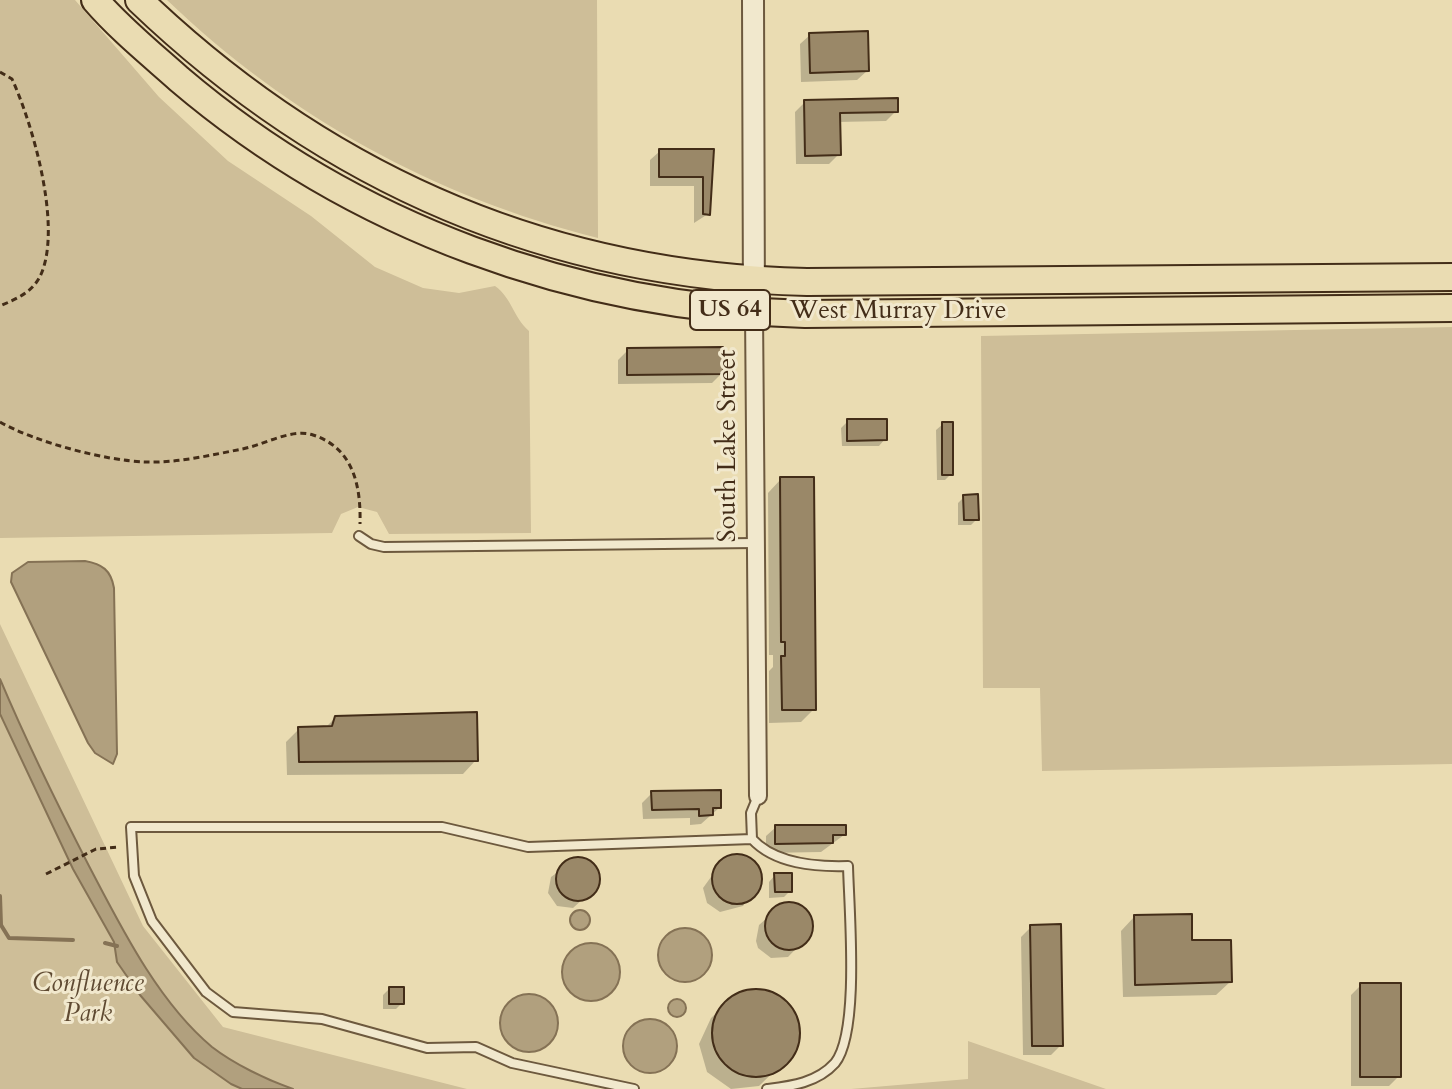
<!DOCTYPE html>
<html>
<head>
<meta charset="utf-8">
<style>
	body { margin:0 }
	canvas { display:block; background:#eadcb2 }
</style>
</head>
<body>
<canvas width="1452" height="1089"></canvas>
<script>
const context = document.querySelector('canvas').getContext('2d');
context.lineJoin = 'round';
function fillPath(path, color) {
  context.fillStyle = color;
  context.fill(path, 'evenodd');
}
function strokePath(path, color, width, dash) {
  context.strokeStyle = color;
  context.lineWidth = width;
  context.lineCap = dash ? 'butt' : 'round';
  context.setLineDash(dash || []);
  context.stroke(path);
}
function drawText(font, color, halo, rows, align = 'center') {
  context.font = font + ' Cardo,serif';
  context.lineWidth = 6;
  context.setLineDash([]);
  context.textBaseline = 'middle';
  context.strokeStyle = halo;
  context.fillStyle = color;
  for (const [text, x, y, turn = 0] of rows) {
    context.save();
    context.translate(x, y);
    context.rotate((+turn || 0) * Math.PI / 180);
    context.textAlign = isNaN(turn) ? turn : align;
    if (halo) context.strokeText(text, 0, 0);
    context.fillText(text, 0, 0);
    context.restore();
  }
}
fillPath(new Path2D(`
	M0,0H75L159,97L228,161L311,216L375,267L423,288L459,293L495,286C512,298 513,317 529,331L531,533L389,534L377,512L358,507L341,514L332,533L0,538Z
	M167,0H597L598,238C435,197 289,117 167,0Z
	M1452,327V764L1042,771L1040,688H983L981,336Z
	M0,624L143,926L223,1027L467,1089H0Z
	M968,1041L1106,1089H851L968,1079Z`), '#cebe98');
const water = new Path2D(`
	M85,561C102,564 111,570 114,588L117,754L113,764L95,753L88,743L11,582L12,573L28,562Z
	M0,679C27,743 57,804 89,866C121,927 158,1002 212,1047C234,1064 267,1080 293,1089H242L231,1084L194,1058L140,995L117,962L114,942L73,869L0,714Z
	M570 920a10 10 0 1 1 20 0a10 10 0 1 1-20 0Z
	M658 955a27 27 0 1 1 54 0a27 27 0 1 1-54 0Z
	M562 972a29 29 0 1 1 58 0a29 29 0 1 1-58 0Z
	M500 1023a29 29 0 1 1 58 0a29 29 0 1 1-58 0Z
	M668 1008a9 9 0 1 1 18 0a9 9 0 1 1-18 0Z
	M623 1046a27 27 0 1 1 54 0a27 27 0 1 1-54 0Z`);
fillPath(water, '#b1a07e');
strokePath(water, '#857255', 2);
fillPath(new Path2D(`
	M810,35L867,71L857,80L801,82L800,44Z
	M805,102L896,111L886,121L838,122L839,154L829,164H796L795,112Z
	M712,150L708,214L694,223V186H650V160L660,151Z
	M628,350L721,374L712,383L618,384V360Z
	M848,421L885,439L879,446H842L841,428Z
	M943,424L951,474L945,480H937L936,430Z
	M781,479L814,709L801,722L769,723V671L773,667V655H769L768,493Z
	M964,497L977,519L971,525H958V503Z
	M335,718L476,760L463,774L287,775L286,742L299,729L325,728Z
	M652,793L719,808L701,824L690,825V818L643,819L642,803Z
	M776,827L844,835L821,852L766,853V836Z
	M735,856L750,860L760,881L743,906L720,912L707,903L703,888L721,863Z
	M576,859L591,864L598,879L596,887L573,908L557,906L548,893L551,877Z
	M775,875L790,891L784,897L769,898V882Z
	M783,904L799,906L810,918V934L788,957L771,958L758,948L756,941L759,925Z
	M1134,917L1190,942L1230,982L1216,995L1123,997L1121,931Z
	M1031,927L1061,1045L1051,1055H1023L1021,937Z
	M1361,985L1399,1076L1389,1086H1351V995Z
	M389,989L402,1003L396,1009H383V995Z
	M767,993L790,1009L798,1037L795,1051L759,1086L731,1089L707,1072L699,1044L711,1018L726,1004L738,995Z`), '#0003');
strokePath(new Path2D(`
	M0,896L1,925L9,938L73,940
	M105,943L117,946`), '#857255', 4);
const building = new Path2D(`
	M868,31L869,71L810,73L809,33Z
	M898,98V112L840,113L841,155L805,156L804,100Z
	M659,149H714L710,215L703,214V177H659Z
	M723,347V374L627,375V348Z
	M847,419H887V440L847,441Z
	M942,422H953V475H942Z
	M780,477H814L816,710H782L781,656H785V642H781Z
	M978,494L979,520H964L963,495Z
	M477,712L478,761L299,762L298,727L332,726L335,716Z
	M721,790V808H713V815L699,816V809L652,810L651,791Z
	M775,825H846V835H833V843L775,844Z
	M712 879a25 25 0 1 1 50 0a25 25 0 1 1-50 0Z
	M556 879a22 22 0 1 1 44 0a22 22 0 1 1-44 0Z
	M774,873H792V892H775Z
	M765 926a24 24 0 1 1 48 0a24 24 0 1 1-48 0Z
	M1192,914V940H1231L1232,982L1135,985L1134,915Z
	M1061,924L1063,1046H1032L1030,925Z
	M1360,983H1401V1077H1360Z
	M389,987H404V1004H389Z
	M712 1033a44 44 0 1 1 88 0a44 44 0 1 1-88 0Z`);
fillPath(building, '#9a8868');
strokePath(building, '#432d18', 2);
const service = new Path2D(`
	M359,536L371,544L384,547L755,543
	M758,796L751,813L752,839C775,864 815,867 848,866C849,909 860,1032 835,1063C817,1083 791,1086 767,1089
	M634,1089L512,1063L476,1047L427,1048L322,1019L233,1012L206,992L152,921L134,876L131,827H442L528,847L752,839`);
const minor = new Path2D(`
	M754,312L758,796`);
const tertiary = new Path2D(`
	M753,0L754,312`);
const trunk = new Path2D(`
	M95,0C120,29 151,54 179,79C354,228 576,308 805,314L1452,308
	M139,0C326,179 547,276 807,282L1452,277`);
strokePath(service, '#6d593e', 12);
strokePath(minor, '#6d593e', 20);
strokePath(tertiary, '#6d593e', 24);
strokePath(trunk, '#432d18', 30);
strokePath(new Path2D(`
	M0,72L12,79C33,125 61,223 42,272C34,292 18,298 0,306
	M0,422C35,442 106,461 146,462C177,463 212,455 242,449C264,445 291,428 313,435C354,448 361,487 360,524
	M46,874L96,849L120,847`), '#432d18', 3, [6, 4]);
strokePath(service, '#f1e8cd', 8);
strokePath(minor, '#f1e8cd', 16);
strokePath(tertiary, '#f1e8cd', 20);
strokePath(trunk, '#eadcb2', 26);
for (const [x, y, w] of [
	[730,310,80]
]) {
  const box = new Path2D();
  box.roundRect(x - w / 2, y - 20, w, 40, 6);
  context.fillStyle = '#f1e8cd';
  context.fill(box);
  strokePath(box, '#432d18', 2);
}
drawText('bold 24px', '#432d18', null, [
	["US 64",730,310]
]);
drawText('26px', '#432d18', '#f1e8cd', [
	["West Murray Drive",898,312],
	["South Lake Street",729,446,-90]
]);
drawText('italic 26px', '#5f4a32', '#f1e8cd', [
	["Confluence",88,985],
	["Park",88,1015]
]);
</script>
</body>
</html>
